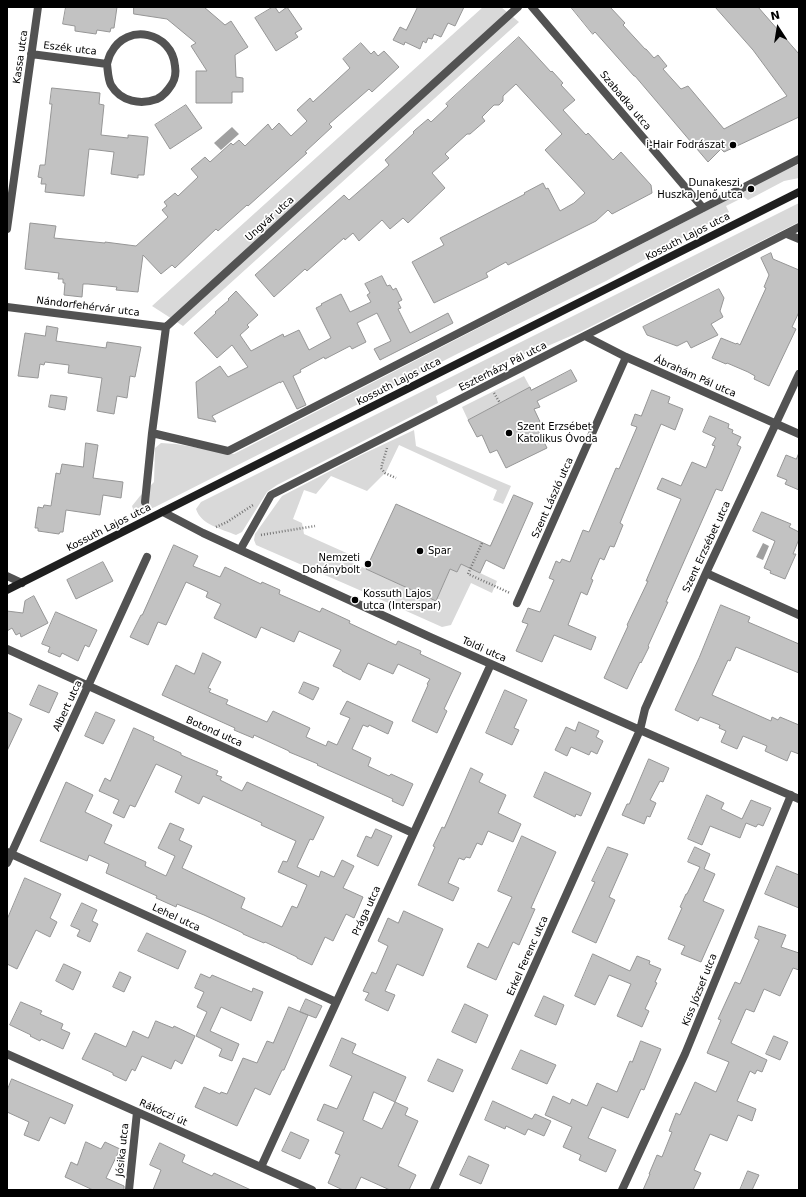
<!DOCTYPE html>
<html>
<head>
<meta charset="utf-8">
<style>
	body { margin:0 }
	#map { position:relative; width:806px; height:1197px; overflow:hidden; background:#fff; font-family:"DejaVu Sans",sans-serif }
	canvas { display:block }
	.frame { position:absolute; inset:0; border:8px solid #000; pointer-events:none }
	.north { position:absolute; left:758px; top:8px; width:40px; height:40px; -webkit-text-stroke:3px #fff; paint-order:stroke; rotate:348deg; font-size:11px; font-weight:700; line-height:16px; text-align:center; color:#000 }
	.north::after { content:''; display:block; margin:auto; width:14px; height:18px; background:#000; clip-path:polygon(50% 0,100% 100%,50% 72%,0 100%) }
</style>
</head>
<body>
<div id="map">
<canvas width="806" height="1197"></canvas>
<div class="frame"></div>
<div class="north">N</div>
</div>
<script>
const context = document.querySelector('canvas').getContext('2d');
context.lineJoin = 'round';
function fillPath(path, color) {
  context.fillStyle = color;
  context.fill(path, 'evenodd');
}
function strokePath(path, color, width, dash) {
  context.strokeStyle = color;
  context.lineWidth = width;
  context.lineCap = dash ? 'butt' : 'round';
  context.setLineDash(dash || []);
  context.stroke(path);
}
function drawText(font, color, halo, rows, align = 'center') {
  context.font = font + ' "DejaVu Sans",sans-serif';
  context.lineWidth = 3.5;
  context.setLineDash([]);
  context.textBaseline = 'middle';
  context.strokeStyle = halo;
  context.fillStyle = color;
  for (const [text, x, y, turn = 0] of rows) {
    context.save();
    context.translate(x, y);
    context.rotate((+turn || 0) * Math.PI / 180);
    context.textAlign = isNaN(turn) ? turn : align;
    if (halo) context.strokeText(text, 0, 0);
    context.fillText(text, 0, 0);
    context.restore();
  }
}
fillPath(new Path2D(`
	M483,7H501L519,22L183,326L152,306Z
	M799,164V178L784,181L748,200L744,197L726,206L729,212L606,281L459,353L155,507L135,515L132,506L140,496L154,482L155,448L161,443L176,444L234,454L721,203L767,179Z
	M799,203V222L580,332L543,348L505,361L436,396L438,403L277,485L267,492L242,532L236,535C222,529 201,525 196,509L201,502Z
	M524,376L530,387L468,420L462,407Z
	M414,430L416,446L511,486L503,504L493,500L497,490L399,445L386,472L367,491L331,476L316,494L304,490L293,519L302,523L304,534L351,555L349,561L436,601L450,569L457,572L461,564L497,581L492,593L471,583L451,625L442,627L357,589L256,545L254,540L255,534L282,496L361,455Z`), '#d9d9d9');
fillPath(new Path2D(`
	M232,127L239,134L221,150L214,143Z
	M763,543L769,546L763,560L756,557Z`), '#a0a0a0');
const building = new Path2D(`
	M66,7H117L114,28H111L110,32L97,30L96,34L75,31V26L63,24Z
	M134,7H204L225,25L231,21L248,47L235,55L236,77L243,78V92H232V103H196V71H207L191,46L196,43L167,19L134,14Z
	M273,7H275L279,13L287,7L302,29L295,33L298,37L276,51L255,18Z
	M418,7H464L455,26L448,23L441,37L434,34L432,39L428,38L426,43L423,41L420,49L405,42L404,45L393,40L400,27L406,30Z
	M571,7H610L625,23L623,25L645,49H646L654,58L658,55L667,66L663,69L681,89L688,86L724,129L787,96L753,50L715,7H758L799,54V117L724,152L721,149L708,162L635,76H634L595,32L593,34Z
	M519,37L551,72L552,71L563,83L561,85L575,100L563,110L586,135L588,133L613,160L621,152L651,185L652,193L612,214L608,210L596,221L508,265L506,262L486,273L488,277L434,303L412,262L444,245L440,238L525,194L524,193L543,183L546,189L548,188L560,211L574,203L585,193L545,150L562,134L516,84L503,96V101L499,105H494L482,117L485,121L470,134H467L445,154L449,158L432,173L445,188L408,223L403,218L390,229L382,220L359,241L353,233L345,240L344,238L307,271L305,269L274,297L255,275L344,195L349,200L389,165L385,160L414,133L413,132L415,130L428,119L431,122L448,106L446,104Z
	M361,43L371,54L374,51L378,56L384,51L399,67L372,92L369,89L329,124L332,127L305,152L307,153L248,206L247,205L218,231L216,229L175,268L172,265L161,274L143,255L138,292L116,290L117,287L88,284H83L82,297L64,295L65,283H63V279H58L59,273L25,269L30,223L56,226L54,238L105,243V242L136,246L168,217L162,210L167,206L164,202L175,193L178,196L198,177L191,169L205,157L210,162L231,143L233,145L239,140L245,146L268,124L272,130L279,123L291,136L307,121L297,110L310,98L313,102L350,68L343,59Z
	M52,88L100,93L99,104L104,105L101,135L128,138V135L148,137L144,175H138V178L111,174L114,152L89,149L84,196L45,192L46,184H41L42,178L38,177L40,165H45L52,104H50Z
	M186,105L202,128L170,149L155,125Z
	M771,253L773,259L799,270V312L792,327L796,329L769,386L754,379L755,376L748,372L727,363L726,364L712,358L721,338L736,344L737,343L740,345L766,288L764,287L769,275L761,258Z
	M382,276L387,286L390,285L393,290L396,288L402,300L398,302L401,308L398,309L410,333L448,313L453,323L380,360L374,349L391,341L377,313L357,323L366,342L352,349L350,346L325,359L324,357L300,370L301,372L293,376L306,405L297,409L283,381L280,383V382L212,416L216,422L198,418L196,382L220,366L228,377L248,367L232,345L217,358L194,333L216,313L215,312L229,300L228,299L236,291L258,315L247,325L249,327L240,335L251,351L283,334L284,337L299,330L309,350L331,338L316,308L322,305L321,304L341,294L350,312L371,302L367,295L370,293L365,284Z
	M719,289L724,298L720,311L723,317L711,324L718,335L691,348L687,341L677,346L647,335L643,327Z
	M47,326L58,328L56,341L106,348L107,342L141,347L135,377L130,376L127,398L117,396L114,414L97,411L102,378L68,373L69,365L45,362L44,365L40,364L38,378L18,376L25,333L45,336Z
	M571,370L577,381L537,401L540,407L534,409L542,426L537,428L547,448L506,468L497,450L490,453L482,435L477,437L468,420L530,387L531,390Z
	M652,390L670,397L668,403L683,409L675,430L661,424L620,523L623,525L614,547L610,546L604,560L600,558L591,579L593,580L587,595L581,592L568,625L596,637L591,650L554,635L542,662L516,651L528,624L522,622L528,608L540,612L554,580L549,578L556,561L560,563L562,559L570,562L583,530L589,532L616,468L619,469L637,427L631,425L635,414L641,416Z
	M51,395L67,397L65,410L49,407Z
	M710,416L729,424L728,428L733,430L732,433L741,437L737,445L741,447L722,491L716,489L666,602H668L648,646L649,647L641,663L640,662L627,689L604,678L628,626L627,625L648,581H646L681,499L657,489L662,478L681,486L692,462L706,468L715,446L712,445L716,438L703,432Z
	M86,443L98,445L93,478L123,482L121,498L103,495L100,515L66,510L63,532H60L59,534L38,531V528H35L38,507L43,508L44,505L51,506L56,473L60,474L62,464L83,467Z
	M799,453V490L785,484L787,480L777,476L786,455L796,459Z
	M514,495L533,503L504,569L486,560L480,573L461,564L457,572L450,569L436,601L366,569L396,504L490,546Z
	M762,512L791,524L789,527L799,532V539L793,554H796L785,579L770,573L771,571L764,568L775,541L753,531Z
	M174,545L198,556L193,566L220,577L225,567L261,584L262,582L280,590L279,594L320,612L322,608L350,621L349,623L396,645L398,641L421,651L420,654L461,673L444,709L447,711L437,733L412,721L428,685L427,684L430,679L398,664L393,674L368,663L360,680L342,671V670L333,666L341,650L299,631L294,642L261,627L256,638L214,618L221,604L206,597L208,592L186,582L166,625L158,622L148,645L130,637L141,615H142Z
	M103,562L113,581L76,599L67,580Z
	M34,596L48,623L21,637L20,633L16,635L12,628L7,631V611L23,613L25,601Z
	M721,605L750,617L748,622L799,644V673L736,647L730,661L728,660L712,695L771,721L772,717L778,720L780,717L799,725V754L791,751L787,761L765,751L767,746L743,736L737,749L721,742L726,731L719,728L720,725L700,717L698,721L675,710L699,658Z
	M56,612L97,630L89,647L85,645L78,661L62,653L60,657L48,652L50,647L42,644Z
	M203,653L221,662L208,688L211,689L209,692L228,700L226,704L267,722L273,711L310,728L306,737L326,746L328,741L337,745L350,718L340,714L347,701L393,722L388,734L369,725L368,727L363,725L352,749L371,758L368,766L389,776L391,774L413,784L403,806L392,801L393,799L317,765L318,764L289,752V751L254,735L253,738L234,730L235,728L162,695L176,665L194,674Z
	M304,682L319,688L313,700L299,693Z
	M39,685L58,693L49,713L30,705Z
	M505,690L527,700L514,728L519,730L512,745L486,733Z
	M7,712L22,719L7,751Z
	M96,712L115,720L103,744L85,736Z
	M579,722L599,731L596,737L603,741L597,754L591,751L589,755L571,747L567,756L555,750L566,727L575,731Z
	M134,728L154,737L153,740L181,753V755L218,771L216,775L222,777L220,780L242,791L247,782L324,817L313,840L310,839L297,867L319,877L321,871L334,877L342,860L354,866L343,888L363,897L354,918L346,914L333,941L325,937L312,965L297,958V957L265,942L264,943L243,934V933L204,915L177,904L176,907L156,898L157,896L106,873L109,864L89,855L87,861L40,841L66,782L93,795L85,812L112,825L104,843L146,862L145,866L166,876L175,856L158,848L170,823L184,829L179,840L192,846L182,868L245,898L241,908L282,927L292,906L297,908L307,885L278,872L283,861L287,862L296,841L261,825L262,823L203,796L199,804L175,792L182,776L156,764L135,807L130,805L124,818L113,813L119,800L99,791L105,778L110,781Z
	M649,759L669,768L663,782L660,781L650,800L656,803L650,817L647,816L644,824L622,815L627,804H629Z
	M471,768L483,774L479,782L506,795L498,813L521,824L513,842L488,831L482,845L477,843L470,858L466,857L464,860L459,858L448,883L459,888L453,901L418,885L435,847L433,846L442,827L444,828Z
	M545,772L591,793L581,816L576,814L575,817L534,797Z
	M707,795L724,803L721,809L742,819L751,800L771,808L763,826L758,824L756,827L746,823L740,838L710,826L702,845L688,839Z
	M376,829L392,836L378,866L357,856L366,836L371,838Z
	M522,836L556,852L531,908L535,909L519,945L513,942L496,980L467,967L478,943L488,948L512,897L498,891Z
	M608,847L628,854L609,897L615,900L596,943L572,932L595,882L592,881Z
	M695,847L710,854L704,869L715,874L703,901L724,910L701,962L681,954L685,946L668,939L682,908L680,907L686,894H687L700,867L688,862Z
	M777,866L799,875V908L765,894Z
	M25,878L61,894L50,918L57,922L50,937L36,930L17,969L7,964V920Z
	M82,903L97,910L92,921L98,924L90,942L77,936L80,930L71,926Z
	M404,911L443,929L423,976L397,964L385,991L395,995L388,1011L365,1000L369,993L363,991L372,972L376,974L388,946L378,941L388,918L398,923Z
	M759,926L786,935L781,947L799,953V970L793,968L780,996L764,989L754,1012L746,1009L731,1043L767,1060L762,1072L757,1070L755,1074L750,1071L737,1101L756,1109L752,1121L738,1115L727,1141L710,1134L694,1170L701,1173L693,1190H643L650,1174H649L657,1155L662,1157L672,1132L669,1131L676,1113L680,1115L695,1082L716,1092L729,1062L707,1053L721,1020L718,1019L735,982L740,984L759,940L755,938Z
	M147,933L186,951L178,969L138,951Z
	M593,954L630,971L637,956L650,961L649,964L661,969L655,982L657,983L645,1009L649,1011L642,1027L617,1016L631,984L609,975L595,1005L575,996Z
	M64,964L81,972L73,990L56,981Z
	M120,972L131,977L124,992L113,987Z
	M201,974L210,978L212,975L252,992L253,988L263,992L251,1021L221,1007L210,1031L239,1044L232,1061L219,1056L222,1049L196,1036L207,1012L197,1007L204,992L195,988Z
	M544,996L564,1005L556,1025L535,1016Z
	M306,999L322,1006L316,1018L300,1012Z
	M21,1002L42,1011L40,1014L63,1024L61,1029L70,1033L63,1049L41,1039L40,1041L30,1036L31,1035L10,1025Z
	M465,1004L488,1015L476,1043L452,1032Z
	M289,1007L308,1015L284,1070H282L270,1095L255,1088L237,1126L195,1107L204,1087L220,1094L221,1092L227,1094L243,1058L257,1063L267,1041L273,1043Z
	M156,1021L173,1028L174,1026L195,1036L182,1064L175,1060L171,1069L142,1056L135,1071L132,1069L126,1081L113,1075V1073L82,1059L95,1033L126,1047L133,1031L148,1038Z
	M774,1036L788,1042L780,1060L766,1054Z
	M342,1038L356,1044L352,1053L406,1077L395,1102L408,1108L405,1115L418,1121L398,1166L416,1175L409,1190H390L361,1177L355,1190H343L328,1183L340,1155L335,1153L344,1132L317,1120L324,1104L337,1109L352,1076L330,1066ZM374,1092L395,1102L382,1129L363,1120Z
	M641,1041L661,1049L644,1090L641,1089L628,1118L602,1107L588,1138L616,1150L606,1172L579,1160L581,1155L563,1147L572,1127L545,1115L553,1096L570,1104L572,1099L587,1106L597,1083L617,1092L630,1061L632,1062Z
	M521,1050L556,1065L547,1084L512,1069Z
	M438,1059L463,1070L453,1092L428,1081Z
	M12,1079L73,1105L65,1124L50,1117L39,1141L24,1135L29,1122L7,1112V1091Z
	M493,1101L532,1119L535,1114L551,1121L544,1136L528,1129L525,1135L506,1126L505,1129L485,1120Z
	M291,1132L309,1140L300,1159L282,1151Z
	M86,1142L101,1149L105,1142L120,1149L106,1178L124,1186V1190H93L65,1177L71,1162L77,1165Z
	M160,1143L185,1155L182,1162L212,1176L214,1173L251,1190H153L161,1170L150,1165Z
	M469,1156L489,1165L481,1184L460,1175Z
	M748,1171L759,1175L752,1190H740Z`);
fillPath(building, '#c2c2c2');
strokePath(building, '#969696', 1);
strokePath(new Path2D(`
	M494,393L500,403
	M387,448L381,468L385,473L396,478
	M216,527L227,522L253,505
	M261,535L315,526
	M482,543L468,574L510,593`), '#747474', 2.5, [1, 2]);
strokePath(new Path2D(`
	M532,7L703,208
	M31,54L107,64C108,72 108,79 111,85C121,102 141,105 157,99C164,96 168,90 172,84C175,79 176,72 175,66C172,32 127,22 111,53C109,56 108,61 107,64
	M7,229L38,7
	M787,234L799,239
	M7,307L166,327
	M585,336L626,357L799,434
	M152,433L228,451L799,159
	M145,502L152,433L166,327L518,7
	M163,512L203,533L430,637L640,730L799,799
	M240,550L271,495L799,227
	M706,573L799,615
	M7,576L22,583
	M517,603L626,357
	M7,649L413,833
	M7,852L336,1002
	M7,863L147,557
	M7,1054L312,1190
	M261,1167L491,664
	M129,1190L137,1112
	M434,1190L640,730L645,709L706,573L799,374
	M622,1190L685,1054L791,795`), '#525252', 8);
strokePath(new Path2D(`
	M7,590L799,192`), '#1f1f1f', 8);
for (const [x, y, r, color] of [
	[733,145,4,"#000"],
	[751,189,4,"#000"],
	[509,433,4,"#000"],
	[420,551,4,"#000"],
	[368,564,4,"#000"],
	[355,600,4,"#000"]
]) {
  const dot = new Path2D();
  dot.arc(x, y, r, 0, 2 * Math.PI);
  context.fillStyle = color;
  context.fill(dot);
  strokePath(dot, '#fff', 1.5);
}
drawText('10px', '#000', '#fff', [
	["Eszék utca",70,49,7],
	["Kassa utca",21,57,-82],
	["Szabadka utca",625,101,50],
	["Ungvár utca",270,219,-42],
	["Kossuth Lajos utca",688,237,-27],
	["Nándorfehérvár utca",88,307,7],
	["Eszterházy Pál utca",503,367,-27],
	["Ábrahám Pál utca",695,377,24],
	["Kossuth Lajos utca",399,382,-27],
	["Szent László utca",553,498,-66],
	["Kossuth Lajos utca",109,528,-27],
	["Szent Erzsébet utca",707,547,-65],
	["Toldi utca",484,650,24],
	["Albert utca",68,706,-65],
	["Botond utca",214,732,24],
	["Prága utca",367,911,-65],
	["Lehel utca",176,918,25],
	["Erkel Ferenc utca",528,956,-66],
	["Kiss József utca",700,990,-68],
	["Rákóczi út",163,1113,24],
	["Jósika utca",123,1150,-84]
]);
drawText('10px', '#000', '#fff', [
	["i-Hair Fodrászat",725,145],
	["Dunakeszi,",743,183],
	["Huszka Jenő utca",743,195],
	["Szent Erzsébet",517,427,"left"],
	["Katolikus Óvoda",517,439,"left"],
	["Spar",428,551,"left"],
	["Nemzeti",360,558],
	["Dohánybolt",360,570],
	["Kossuth Lajos",363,594,"left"],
	["utca (Interspar)",363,606,"left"]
], 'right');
</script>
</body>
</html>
